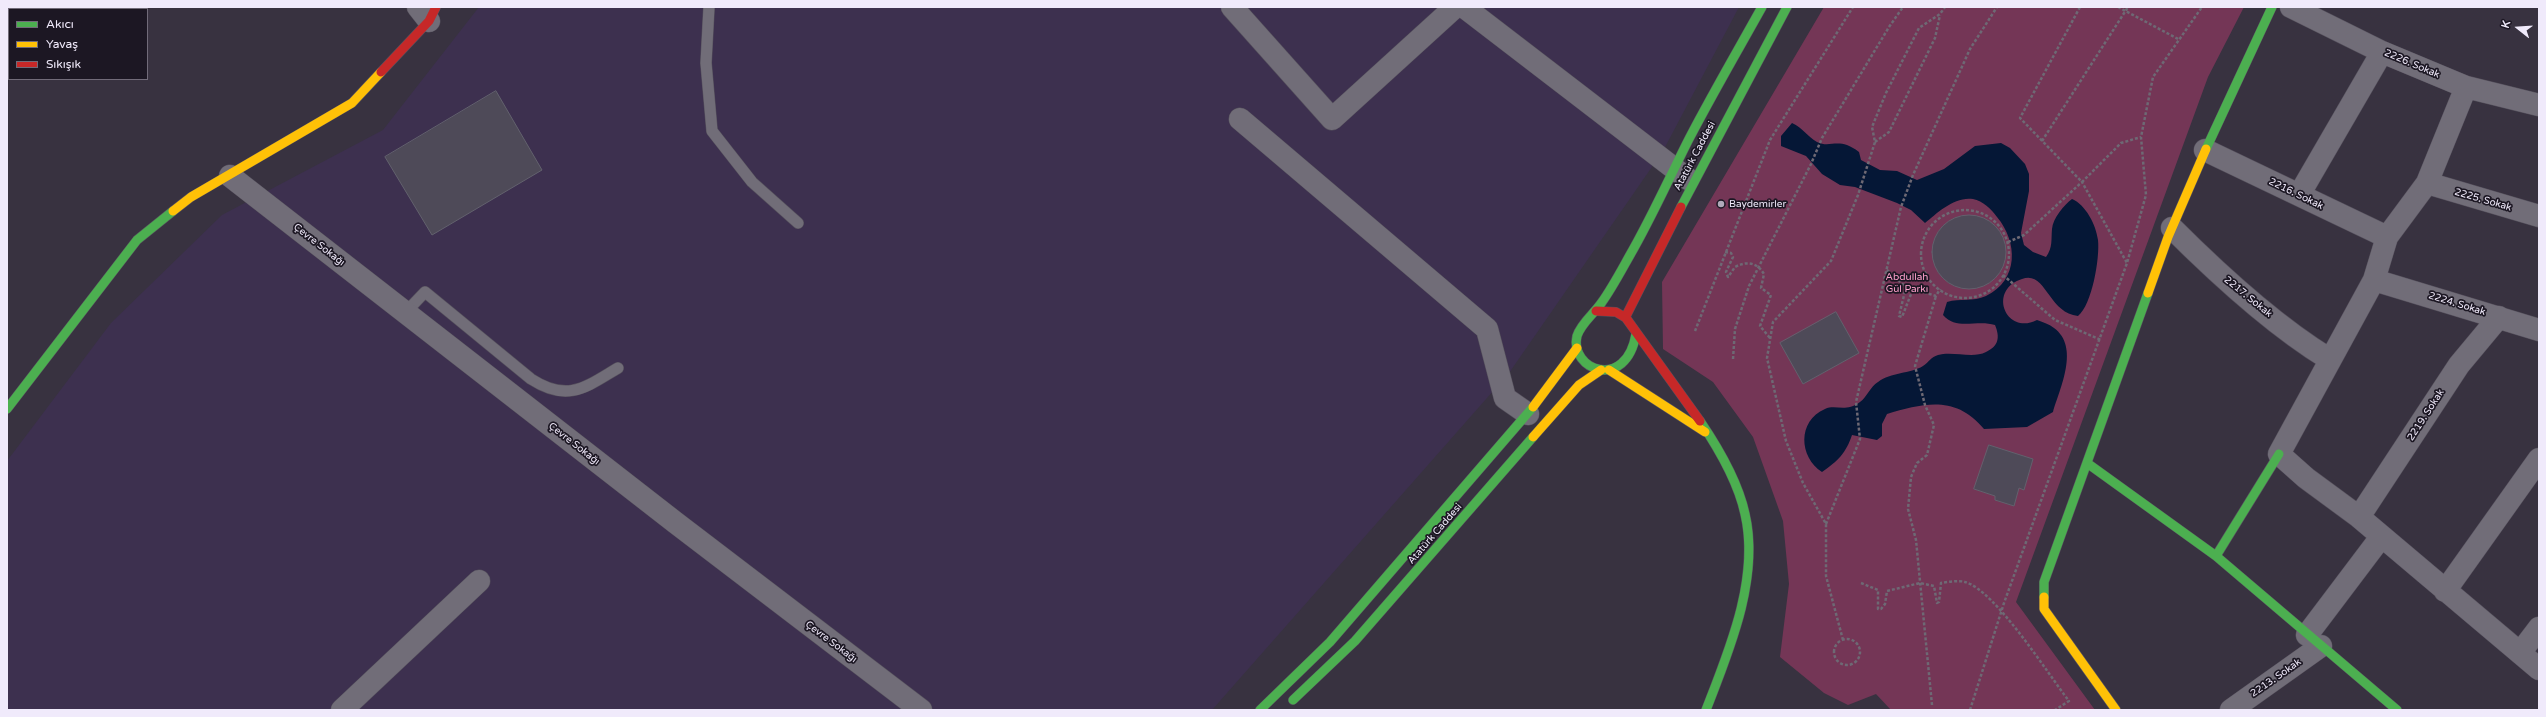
<!DOCTYPE html>
<html>
<head>
<meta charset="utf-8">
<style>
  body { margin:0 }
  #map { position:relative; width:2546px; height:717px; overflow:hidden; background:#383240; font-family:"Varela Round",sans-serif }
  canvas { display:block }
  .frame { position:absolute; inset:0; border:8px solid #f0eafb; pointer-events:none }
  .legend { position:absolute; left:8px; top:8px; width:140px; height:72px; box-sizing:border-box; background:#1c1723; border:1px solid #716b79; margin:0; padding:5px 7px; list-style:none; font-size:12px; color:#f0eafb }
  .legend li { display:flex; align-items:center; gap:8px; height:20px }
  .legend b { width:20px; border:1px solid #716b79 }
  .north { position:absolute; left:2498px; top:8px; width:40px; height:40px; -webkit-text-stroke:3px #1c1723; paint-order:stroke; rotate:287deg; font-size:11px; font-weight:700; line-height:16px; text-align:center; color:#f0eafb }
  .north::after { content:''; display:block; margin:auto; width:14px; height:18px; background:#f0eafb; clip-path:polygon(50% 0,100% 100%,50% 72%,0 100%) }
</style>
</head>
<body>
<div id="map">
<canvas width="2546" height="717"></canvas>
<div class="frame"></div>
<ul class="legend">
<li><b style="height:5px;background:#4caf50"></b>Akıcı</li>
<li><b style="height:5px;background:#ffc107"></b>Yavaş</li>
<li><b style="height:5px;background:#c62828"></b>Sıkışık</li>
</ul>
<div class="north">K</div>
</div>
<script>
const context = document.querySelector('canvas').getContext('2d');
context.lineJoin = 'round';
function fill(path, color) {
  context.fillStyle = color;
  context.fill(path, 'evenodd');
}
function trace(path, color, width, dash) {
  context.strokeStyle = color;
  context.lineWidth = width;
  context.lineCap = dash ? 'butt' : 'round';
  context.setLineDash(dash || []);
  context.stroke(path);
}
function drawText(font, color, halo, rows, align = 'center') {
  context.font = font + ' "Varela Round",sans-serif';
  context.lineWidth = 3.5;
  context.setLineDash([]);
  context.textBaseline = 'middle';
  context.strokeStyle = halo;
  context.fillStyle = color;
  for (const [text, x, y, turn = 0] of rows) {
    context.save();
    context.translate(x, y);
    context.rotate((+turn || 0) * Math.PI / 180);
    context.textAlign = isNaN(turn) ? turn : align;
    if (halo) context.strokeText(text, 0, 0);
    context.fillText(text, 0, 0);
    context.restore();
  }
}
fill(new Path2D(`
  M 479,7 L 1739,7 L 1663,151 L 1509,373 L 1212,710 L 7,710 L 7,461 L 111,323 L 222,215 L 383,130 Z`), '#3d304f');
fill(new Path2D(`
  M 1824,7 L 2244,7 L 2208,77 L 2016,602 L 2095,710 L 1891,710 L 1876,694 L 1848,705 L 1824,693 L 1780,657 L 1789,584 L 1783,521 L 1753,437 L 1713,382 L 1663,349 L 1662,282 Z`), '#743656');
fill(new Path2D(`
  M 1792,123 C 1803,128 1807,136 1817,142 C 1831,149 1838,136 1859,152 L 1861,160 L 1880,170 L 1897,171 L 1917,180 L 1944,169 L 1975,146 L 2001,143 L 2010,148 L 2025,164 L 2029,174 L 2029,191 L 2021,233 L 2024,245 L 2033,252 L 2046,257 C 2053,247 2051,240 2052,229 C 2053,218 2064,205 2072,199 C 2086,205 2096,225 2098,240 C 2100,258 2092,305 2078,316 C 2048,313 2046,270 2022,279 C 1987,290 2006,336 2037,320 C 2042,322 2049,324 2054,328 C 2080,347 2060,388 2053,412 L 2027,427 L 1984,429 C 1956,395 1924,403 1887,414 L 1882,424 L 1882,436 L 1877,440 L 1852,435 C 1846,453 1838,461 1822,472 C 1799,457 1797,421 1825,409 C 1836,404 1845,413 1860,402 C 1867,397 1870,387 1878,382 C 1891,372 1910,374 1923,366 C 1929,362 1931,357 1938,355 C 1953,351 1973,359 1986,352 C 1999,346 2000,337 1995,325 C 1977,319 1957,331 1943,315 L 1947,302 C 1960,298 1973,302 1986,296 C 2019,280 2018,242 1997,217 C 1991,209 1983,201 1973,199 C 1955,196 1937,213 1925,223 L 1911,210 L 1897,203 L 1855,187 L 1840,185 L 1822,174 L 1806,156 L 1781,146 L 1781,136 Z`), '#051736');
const building = new Path2D(`
  M 496,91 L 542,170 L 432,235 L 385,157 Z
  M1932 252a37 37 0 1 1 74 0a37 37 0 1 1-74 0Z
  M 1836,312 L 1859,353 L 1803,384 L 1780,343 Z
  M 1989,445 L 2033,459 L 2024,490 L 2019,488 L 2014,506 L 1995,500 L 1995,496 L 1974,489 Z`);
fill(building, '#4e4a58');
trace(building, '#62616d', 1);
const lane = new Path2D(`
  M 709,7 L 706,63 L 712,131 L 752,182 L 798,223
  M 405,313 L 425,292 L 531,379 C 568,403 586,387 618,368`);
const street = new Path2D(`
  M 418,7 L 429,21
  M 1232,7 L 1332,119 L 1455,7
  M 1464,7 L 1688,179
  M 2291,7 L 2382,52 L 2466,87 L 2539,105
  M 2466,87 L 2427,183 L 2387,237 L 2374,280 L 2279,454 L 2306,478 L 2359,517 L 2539,669
  M 1240,119 L 1487,329 L 1505,398 L 1528,414
  M 2205,150 L 2387,237
  M 230,176 L 676,523 L 921,710
  M 2427,183 L 2539,216
  M 2299,195 L 2382,52
  M 2172,228 C 2218,274 2273,325 2329,359
  M 2374,280 L 2539,330
  M 2359,517 L 2459,365 L 2499,317
  M 2445,591 L 2539,459
  M 2307,635 L 2381,537
  M 2520,653 L 2539,628
  M 342,710 L 479,581
  M 2231,710 L 2321,646`);
const fast = new Path2D(`
  M 2206,149 L 2272,7
  M 1681,207 L 1787,7
  M 1636,334 C 1626,392 1569,370 1577,336 C 1581,323 1595,313 1602,302 C 1612,288 1621,271 1630,255 C 1652,217 1670,176 1690,137 C 1713,93 1738,50 1762,7
  M 7,409 L 137,240 L 173,211
  M 1700,421 C 1719,449 1738,481 1745,514 C 1760,578 1729,651 1706,710
  M 2087,463 L 2216,556 L 2397,710
  M 2216,556 L 2279,454
  M 2044,597 L 2044,582 L 2148,293
  M 1293,700 L 1355,641 L 1533,437
  M 1260,710 L 1330,642 L 1533,407`);
const slow = new Path2D(`
  M 173,211 L 191,197 L 352,103 L 381,72
  M 2148,293 L 2168,237 L 2206,149
  M 1609,370 L 1705,432
  M 1533,407 L 1577,348
  M 1533,437 L 1579,385 L 1601,370
  M 2044,597 L 2044,609 L 2116,710`);
const jam = new Path2D(`
  M 381,72 L 429,21 L 436,7
  M 1596,311 L 1616,312 L 1626,318 L 1700,421
  M 1626,316 L 1681,207`);
trace(lane, '#56515d', 12);
trace(street, '#56515d', 23);
trace(fast, '#56515d', 10);
trace(slow, '#56515d', 10);
trace(jam, '#56515d', 10);
trace(new Path2D(`
  M 2080,7 L 2020,118 L 2082,182 L 2121,143 L 2141,137
  M 2118,7 L 2180,40
  M 2042,141 L 2128,7
  M 1875,142 L 1889,132 L 1935,38 L 1940,15
  M1921 254a44 44 0 1 1 88 0a44 44 0 1 1-88 0Z
  M 2008,242 L 2024,235 L 2082,182 L 2127,263
  M 1725,252 L 1731,253 L 1733,257 L 1726,272 L 1728,277 L 1735,267 C 1746,261 1757,262 1764,274 L 1761,288 L 1771,295 L 1760,326 L 1770,338
  M 1887,270 L 1906,287 L 1899,316 L 1902,317 L 1913,289 L 1936,296 L 1940,289
  M 2003,275 L 2055,320 L 2101,340
  M 1695,331 L 1770,140 L 1853,7
  M 1733,359 L 1735,329 L 1749,286 L 1811,164 L 1822,138 L 1889,27 L 1903,7
  M 1826,524 L 1860,439 L 1856,402 L 1901,207 L 1913,175 L 1970,49 L 1997,7
  M 1861,583 L 1878,590 L 1878,609 L 1881,609 L 1885,604 L 1887,591 L 1920,583 L 1934,586 L 1937,603 L 1939,602 L 1941,583 C 1948,582 1959,580 1965,582 C 1995,590 2048,674 2069,701 L 2055,710
  M1834 652a13 13 0 1 1 26 0a13 13 0 1 1-26 0Z
  M 1843,640 L 1826,576 L 1826,524 L 1803,483 L 1786,441 L 1767,358 L 1773,322 L 1831,261 L 1858,195 L 1875,142 L 1872,127 L 1886,93 L 1919,28 L 1940,14 L 1945,7
  M 1932,705 L 1916,540 L 1908,509 L 1911,477 L 1917,463 L 1927,455 L 1934,425 L 1925,405 L 1915,366 L 1936,296
  M 1970,710 L 2004,603 L 2127,263 L 2146,195 L 2141,137 L 2153,77 L 2202,7`), '#6e6974', 2.5, [3, 2]);
trace(lane, '#716d78', 11);
trace(street, '#716d78', 22);
trace(fast, '#4caf50', 9);
trace(slow, '#ffc107', 9);
trace(jam, '#c62828', 9);
for (const [x, y, r, color] of [
  [1721,204,4,"#b0aaba"]
]) {
  const dot = new Path2D();
  dot.arc(x, y, r, 0, 2 * Math.PI);
  context.fillStyle = color;
  context.fill(dot);
  trace(dot, '#1c1723', 1.5);
}
drawText('10px', '#f0eafb', '#1c1723', [
  ["2226. Sokak",2412,64,23],
  ["Atatürk Caddesi",1695,156,-62],
  ["2216. Sokak",2296,194,26],
  ["2225. Sokak",2483,200,16],
  ["Çevre Sokağı",319,245,38],
  ["2217. Sokak",2248,297,39],
  ["2224. Sokak",2457,304,17],
  ["2219. Sokak",2426,415,-57],
  ["Çevre Sokağı",574,444,38],
  ["Atatürk Caddesi",1435,534,-49],
  ["Çevre Sokağı",831,642,37],
  ["2213. Sokak",2276,678,-35]
]);
drawText('10px', '#f0eafb', '#1c1723', [
  ["Baydemirler",1729,204]
], 'left');
drawText('10px', '#fea0cc', '#1c1723', [
  ["Abdullah",1907,277],
  ["Gül Parkı",1907,289]
]);
</script>
</body>
</html>
